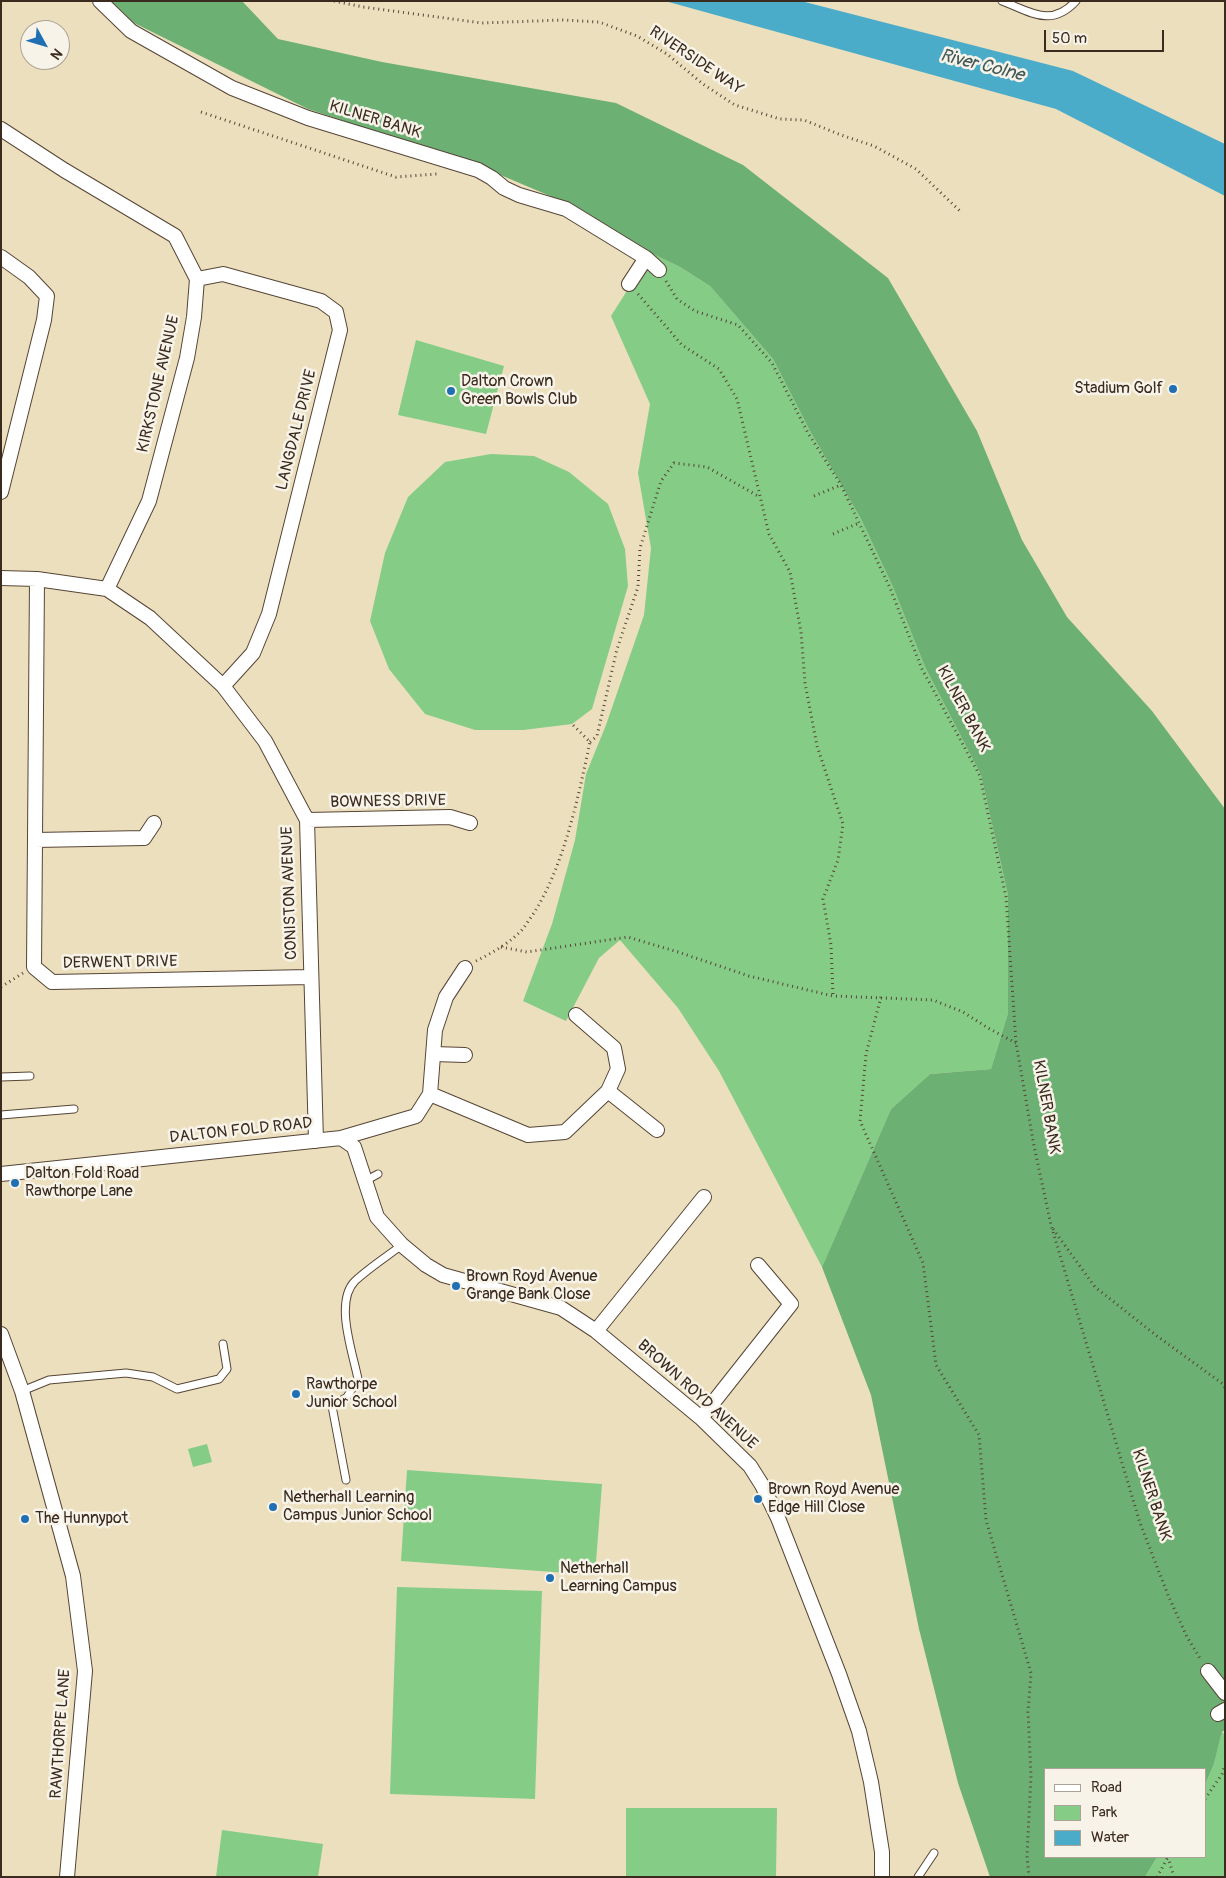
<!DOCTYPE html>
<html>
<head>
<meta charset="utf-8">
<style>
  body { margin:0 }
  #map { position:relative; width:1226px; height:1878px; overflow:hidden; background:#ecdfbd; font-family:Pangolin,sans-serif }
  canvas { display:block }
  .frame { position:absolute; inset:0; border:2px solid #3b2a1e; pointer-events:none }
  .legend { position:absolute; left:1044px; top:1768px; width:162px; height:90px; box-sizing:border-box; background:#f7f3e8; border:1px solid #aca397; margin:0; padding:6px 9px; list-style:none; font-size:15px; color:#3b2a1e }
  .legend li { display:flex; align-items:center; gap:10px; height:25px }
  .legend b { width:25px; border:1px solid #aca397 }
  .north { position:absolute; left:20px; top:20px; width:50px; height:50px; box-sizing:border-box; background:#f7f3e8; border:1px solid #aca397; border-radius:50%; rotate:129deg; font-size:14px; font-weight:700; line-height:20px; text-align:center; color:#3b2a1e }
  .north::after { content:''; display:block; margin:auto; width:18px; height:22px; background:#1f6fb2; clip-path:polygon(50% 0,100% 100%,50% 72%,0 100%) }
  .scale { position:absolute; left:1044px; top:30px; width:120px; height:22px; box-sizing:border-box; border:2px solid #3b2a1e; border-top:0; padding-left:6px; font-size:15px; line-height:18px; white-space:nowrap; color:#3b2a1e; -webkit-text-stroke:4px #f7f3e8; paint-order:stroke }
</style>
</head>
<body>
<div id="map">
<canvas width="1226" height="1878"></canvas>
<div class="frame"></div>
<ul class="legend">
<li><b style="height:6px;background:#fff"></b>Road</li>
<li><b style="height:14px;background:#85cc87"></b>Park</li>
<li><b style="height:14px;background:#4bacca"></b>Water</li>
</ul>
<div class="north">N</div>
<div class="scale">50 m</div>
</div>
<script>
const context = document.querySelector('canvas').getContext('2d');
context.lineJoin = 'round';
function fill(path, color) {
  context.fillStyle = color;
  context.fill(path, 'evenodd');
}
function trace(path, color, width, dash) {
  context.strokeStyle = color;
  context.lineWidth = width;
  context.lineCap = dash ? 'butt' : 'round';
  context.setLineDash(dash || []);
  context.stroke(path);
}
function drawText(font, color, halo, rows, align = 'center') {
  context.font = font + ' Pangolin,sans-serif';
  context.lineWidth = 5;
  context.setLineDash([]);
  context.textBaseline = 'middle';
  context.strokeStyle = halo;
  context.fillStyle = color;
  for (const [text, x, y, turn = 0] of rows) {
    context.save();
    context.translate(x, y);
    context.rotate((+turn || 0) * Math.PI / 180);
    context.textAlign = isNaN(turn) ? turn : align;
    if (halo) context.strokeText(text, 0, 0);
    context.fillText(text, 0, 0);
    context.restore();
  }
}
fill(new Path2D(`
  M 651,253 L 680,267 L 710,286 L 773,359 L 810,431 L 861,519 L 893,587 L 925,667 L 981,775 L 1008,895 L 1008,1013 L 991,1069 L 930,1074 L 891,1109 L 822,1267 L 719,1071 L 678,1008 L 620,940 L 599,958 L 566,1021 L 523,1001 L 552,924 L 575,840 L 586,774 L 606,725 L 644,615 L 651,548 L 638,473 L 650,404 L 611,316 Z
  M 416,340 L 504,366 L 486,434 L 398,415 Z
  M 491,454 L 534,456 L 569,472 L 608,504 L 625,549 L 628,586 L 592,709 L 572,724 L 523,730 L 475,730 L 425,714 L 389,669 L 370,621 L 385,553 L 408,497 L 445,462 Z
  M 207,1444 L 212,1462 L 193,1467 L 188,1449 Z
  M 407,1470 L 602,1484 L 595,1575 L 401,1561 Z
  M 397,1587 L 542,1591 L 535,1799 L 390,1794 Z
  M 1222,1730 L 1225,1737 L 1225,1876 L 1145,1877 L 1157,1857 L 1205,1857 L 1205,1785 L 1214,1764 Z
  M 626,1808 L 777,1808 L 776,1877 L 626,1877 Z
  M 222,1830 L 323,1844 L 318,1877 L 216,1877 Z`), '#85cc87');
fill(new Path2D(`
  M 111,1 L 242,1 L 278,39 L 382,62 L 616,103 L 743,165 L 888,278 L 977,431 L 1022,540 L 1067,617 L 1152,711 L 1225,809 L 1225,1731 L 1222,1731 L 1214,1764 L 1205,1785 L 1205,1769 L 1045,1769 L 1045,1857 L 1157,1857 L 1145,1877 L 990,1877 L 958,1783 L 919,1629 L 871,1395 L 822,1267 L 891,1109 L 930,1074 L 991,1069 L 1008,1013 L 1008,895 L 981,775 L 925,667 L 893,587 L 861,519 L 810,431 L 773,359 L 710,286 L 680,267 L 651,253 L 569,204 L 477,165 L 308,109 L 134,23 Z`), '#6cb074');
fill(new Path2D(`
  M 665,1 L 801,1 L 1073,71 L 1225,144 L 1225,196 L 1056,109 Z`), '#4bacca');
const lane = new Path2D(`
  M 1002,1 C 1031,12 1051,28 1076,1
  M 1,1077 L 30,1076
  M 1,1115 L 74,1109
  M 365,1181 L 378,1174
  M 22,1391 L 49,1380 L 126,1373 L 153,1377 L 177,1389 L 219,1379 L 227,1369 L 223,1344
  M 346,1480 L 332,1406 L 347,1397 L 358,1379 C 353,1353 334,1302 355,1281 C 369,1268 386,1257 402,1245
  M 918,1877 L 934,1853`);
const street = new Path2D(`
  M 100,1 L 131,31 L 232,88 L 308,118 L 478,170 L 492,178 L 504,188 L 519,195 L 566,209 L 646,258 L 659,270
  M 1,129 L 64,170 L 175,236 L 197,279 L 194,317 L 187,358 L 149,501 L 107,589
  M 1,257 L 29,277 L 47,296 L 44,320 L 1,492
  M 197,279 L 223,274 L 321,301 L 336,312 L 340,330 L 269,614 L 253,653 L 223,686
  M 629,284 L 646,258
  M 1,578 L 37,579 L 107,589 L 150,618 L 223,686 L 265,741 L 307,820 L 316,1141
  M 37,579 L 34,967 L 52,982 L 310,977
  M 307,820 L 450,817 L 470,823
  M 35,840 L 144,838 L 154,823
  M 434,1054 L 465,1055
  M 608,1091 L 657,1130
  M 430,1094 L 528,1135 L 565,1132 L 608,1091 L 618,1069 L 614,1048 L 576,1015
  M 341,1138 L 354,1147 L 377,1217 L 402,1245 L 426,1265 L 443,1275 L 561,1308 L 596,1331 L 701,1418 L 750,1466 L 762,1485 L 778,1518 L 839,1674 L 859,1731 L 871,1782 L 882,1852 L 882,1877
  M 1,1174 L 341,1138 L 416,1116 L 430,1094 L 435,1030 L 446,997 L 465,968
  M 596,1331 L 704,1197
  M 1,1334 L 22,1391 L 73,1576 L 85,1671 L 67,1877
  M 701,1418 L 791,1304 L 758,1265
  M 1208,1671 L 1225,1693
  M 1218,1714 L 1225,1710`);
trace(lane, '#564536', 9);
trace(street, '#564536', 16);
trace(new Path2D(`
  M 334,1 L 363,7 L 482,23 L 562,20 L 599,22 L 637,36 L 667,54 L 703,84 L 735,105 L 780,119 L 804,120 L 841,135 L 874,146 L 916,169 L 960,211
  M 201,112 L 396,177 L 437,174
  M 666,281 L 677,299 L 695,311 L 738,325 L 772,363 L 808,433 L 841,485 L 890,588 L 922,669 L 980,776 L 1006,897 L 1016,1043 L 1034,1146 L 1051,1225 L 1140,1523 L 1168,1595 L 1187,1637 L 1201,1660
  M 638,294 L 682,345 L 719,369 L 737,399 L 769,534 L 790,572 L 801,632 L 805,683 L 817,746 L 843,824 L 838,860 L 823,899 L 831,945 L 833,996
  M 814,496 L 841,485
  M 833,534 L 859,523
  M 590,742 L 597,736 L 617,649 L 638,587 L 640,548 L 661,481 L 674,463 L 707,467 L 758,496
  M 501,947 L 527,952 L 628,937 L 678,952 L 749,976 L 833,996 L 933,1000 L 963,1012 L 988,1028 L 1016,1043
  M 476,961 C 492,953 508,944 521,931 C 525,927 528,921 532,916 C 564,867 578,798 590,742 L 572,724
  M 1,987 L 23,973
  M 881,997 L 866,1054 L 860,1121 L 923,1263 L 936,1365 L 979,1435 L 986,1520 L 1031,1673 L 1028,1712 L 1031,1776 L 1027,1856 L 1029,1877
  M 1053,1229 L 1095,1287 L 1157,1336 L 1223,1384 L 1225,1388
  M 1205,1799 L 1222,1774 L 1225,1765
  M 1168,1857 L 1174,1877
  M 1157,1877 L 1168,1857`), '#564536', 3, [1, 4]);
trace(lane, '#fff', 7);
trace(street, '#fff', 14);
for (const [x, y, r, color] of [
  [1173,389,5,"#1f6fb2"],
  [451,391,5,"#1f6fb2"],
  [15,1183,5,"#1f6fb2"],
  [456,1286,5,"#1f6fb2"],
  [296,1394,5,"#1f6fb2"],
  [758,1499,5,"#1f6fb2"],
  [273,1507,5,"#1f6fb2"],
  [25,1519,5,"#1f6fb2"],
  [550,1578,5,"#1f6fb2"]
]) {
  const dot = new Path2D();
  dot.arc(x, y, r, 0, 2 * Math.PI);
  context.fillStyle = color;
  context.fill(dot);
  trace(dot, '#f7f3e8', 2);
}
drawText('16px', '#3b2a1e', '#f7f3e8', [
  ["RIVERSIDE WAY",696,61,34],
  ["KILNER BANK",375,120,17],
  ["KIRKSTONE AVENUE",159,384,-77],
  ["LANGDALE DRIVE",297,430,-76],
  ["KILNER BANK",963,709,62],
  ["BOWNESS DRIVE",388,802,-1],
  ["CONISTON AVENUE",290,893,-92],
  ["DERWENT DRIVE",120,963,-1],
  ["KILNER BANK",1046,1107,80],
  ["DALTON FOLD ROAD",241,1131,-6],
  ["BROWN ROYD AVENUE",697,1395,42],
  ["KILNER BANK",1151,1495,72],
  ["RAWTHORPE LANE",61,1734,-86]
]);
drawText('16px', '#3b2a1e', '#f7f3e8', [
  ["Dalton Crown",461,382],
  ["Green Bowls Club",461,400],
  ["Stadium Golf",1163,389,"right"],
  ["Dalton Fold Road",25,1174],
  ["Rawthorpe Lane",25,1192],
  ["Brown Royd Avenue",466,1277],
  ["Grange Bank Close",466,1295],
  ["Rawthorpe",306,1385],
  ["Junior School",306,1403],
  ["Brown Royd Avenue",768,1490],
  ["Edge Hill Close",768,1508],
  ["Netherhall Learning",283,1498],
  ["Campus Junior School",283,1516],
  ["The Hunnypot",35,1519],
  ["Netherhall",560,1569],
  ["Learning Campus",560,1587]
], 'left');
drawText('italic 18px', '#41585a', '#f7f3e8', [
  ["River Colne",982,66,14]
]);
</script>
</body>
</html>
